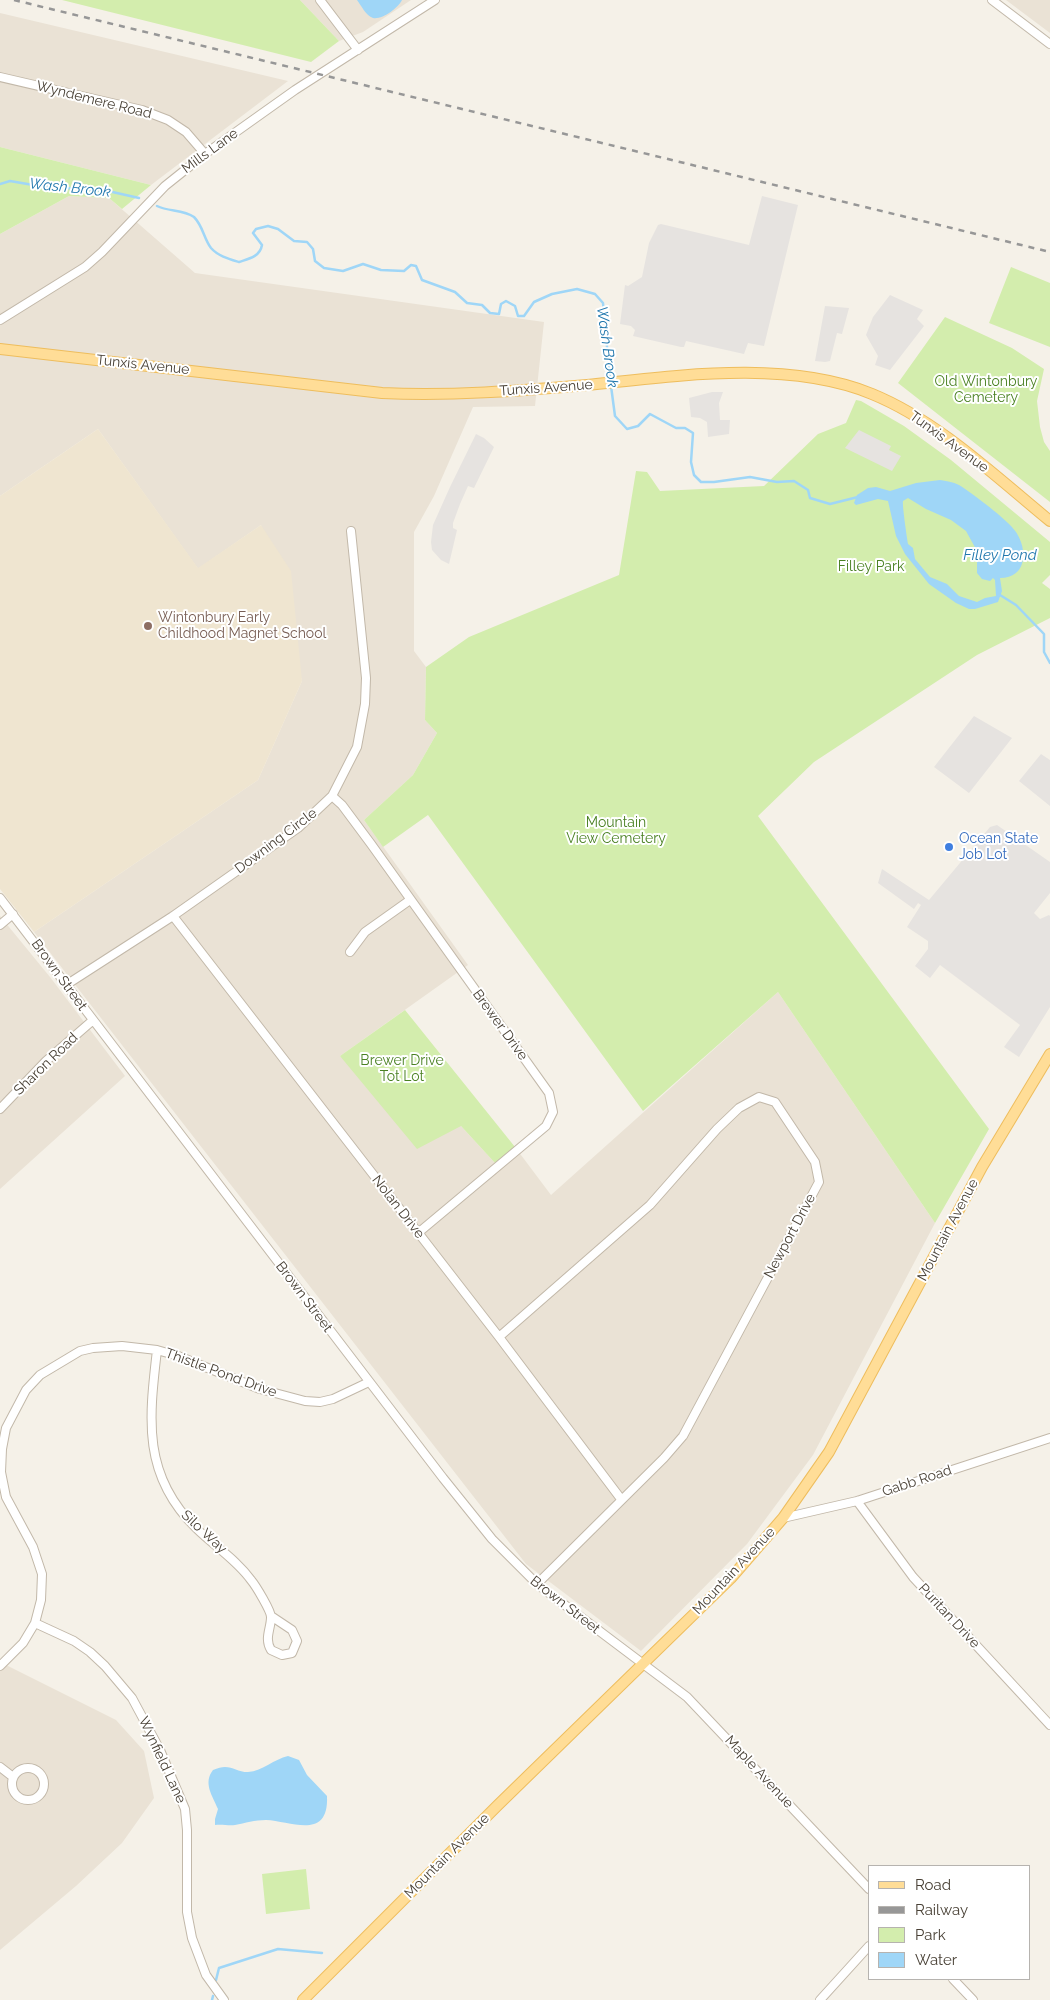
<!DOCTYPE html>
<html>
<head>
<meta charset="utf-8">
<style>
  body { margin:0 }
  #map { position:relative; width:1050px; height:2000px; overflow:hidden; background:#f5f1e8; font-family:Raleway,sans-serif }
  canvas { display:block }
  .legend { position:absolute; left:868px; top:1865px; width:162px; height:115px; box-sizing:border-box; background:#fff; border:1px solid #b6b3af; margin:0; padding:6px 9px; list-style:none; font-size:15px; color:#494136 }
  .legend li { display:flex; align-items:center; gap:10px; height:25px }
  .legend b { width:25px; border:1px solid #b6b3af }
</style>
</head>
<body>
<div id="map">
<canvas width="1050" height="2000"></canvas>
<ul class="legend">
<li><b style="height:6px;background:#ffdd97"></b>Road</li>
<li><b style="height:6px;background:#979797"></b>Railway</li>
<li><b style="height:14px;background:#d3edad"></b>Park</li>
<li><b style="height:14px;background:#9fd6f7"></b>Water</li>
</ul>
</div>
<script>
const context = document.querySelector('canvas').getContext('2d');
context.lineJoin = 'round';
function fill(path, color) {
  context.fillStyle = color;
  context.fill(path, 'evenodd');
}
function trace(path, color, width, dash) {
  context.strokeStyle = color;
  context.lineWidth = width;
  context.lineCap = dash ? 'butt' : 'round';
  context.setLineDash(dash || []);
  context.stroke(path);
}
function drawText(font, color, halo, rows, align = 'center') {
  context.font = font + ' Raleway,sans-serif';
  context.lineWidth = 4;
  context.setLineDash([]);
  context.textBaseline = 'middle';
  context.strokeStyle = halo;
  context.fillStyle = color;
  for (const [text, x, y, turn = 0] of rows) {
    context.save();
    context.translate(x, y);
    context.rotate((+turn || 0) * Math.PI / 180);
    context.textAlign = isNaN(turn) ? turn : align;
    if (halo) context.strokeText(text, 0, 0);
    context.fillText(text, 0, 0);
    context.restore();
  }
}
fill(new Path2D(`
  M 300,0 L 411,0 L 363,32 L 339,41 Z
  M 1006,0 L 1050,0 L 1050,33 Z
  M 0,13 L 288,81 L 151,185 L 0,147 Z
  M 69,196 L 109,198 L 195,273 L 544,322 L 535,406 L 473,407 L 434,496 L 414,532 L 414,651 L 426,667 L 425,720 L 437,733 L 413,775 L 364,820 L 468,965 L 340,1056 L 461,1126 L 495,1163 L 515,1147 L 551,1195 L 778,992 L 935,1223 L 813,1455 L 747,1544 L 641,1651 L 526,1564 L 34,932 L 258,780 L 302,681 L 261,525 L 198,569 L 98,429 L 0,496 L 0,234 Z
  M 0,916 L 50,977 L 125,1076 L 0,1189 Z
  M 0,1662 L 116,1720 L 144,1751 L 154,1798 L 122,1843 L 76,1886 L 0,1950 Z`), '#eae2d5');
fill(new Path2D(`
  M 98,429 L 198,568 L 261,525 L 291,571 L 302,681 L 258,780 L 34,932 L 0,889 L 0,496 Z`), '#efe5d0');
fill(new Path2D(`
  M 62,0 L 300,0 L 339,41 L 311,62 Z
  M 0,147 L 151,185 L 122,209 L 109,198 L 69,196 L 0,234 Z
  M 1011,267 L 1050,283 L 1050,347 L 989,323 Z
  M 945,317 L 1012,348 L 1044,369 L 1037,401 L 1040,427 L 1044,442 L 1050,451 L 1050,502 L 898,383 Z
  M 856,400 L 861,401 L 904,426 L 951,460 L 1050,542 L 1050,575 L 1042,583 L 1050,589 L 1050,618 L 977,655 L 814,762 L 758,816 L 989,1129 L 935,1223 L 778,992 L 643,1111 L 428,815 L 383,847 L 364,820 L 413,775 L 437,733 L 425,720 L 426,667 L 469,637 L 619,575 L 636,471 L 647,472 L 660,491 L 764,486 L 818,434 L 846,423 Z
  M 405,1010 L 515,1147 L 495,1163 L 461,1126 L 417,1149 L 340,1056 Z
  M 306,1869 L 310,1909 L 266,1914 L 262,1874 Z`), '#d3edad');
fill(new Path2D(`
  M 762,196 L 798,205 L 764,346 L 748,343 L 744,354 L 686,341 L 684,347 L 681,347 L 633,336 L 635,330 L 631,326 L 620,324 L 625,285 L 628,286 L 642,277 L 649,243 L 658,225 L 661,224 L 749,245 Z
  M 890,295 L 923,310 L 917,319 L 924,326 L 890,370 L 875,365 L 878,356 L 866,335 L 873,317 Z
  M 825,306 L 849,308 L 842,334 L 837,333 L 830,361 L 825,362 L 815,361 Z
  M 712,392 L 723,392 L 719,403 L 720,420 L 730,420 L 729,434 L 708,437 L 707,422 L 700,418 L 691,417 L 689,398 Z
  M 859,430 L 891,446 L 889,450 L 901,456 L 892,471 L 845,448 Z
  M 476,434 L 484,438 L 494,447 L 474,488 L 468,486 L 460,504 L 453,523 L 453,528 L 457,530 L 449,564 L 441,560 L 432,550 L 431,542 L 433,525 L 450,487 Z
  M 974,716 L 1012,738 L 969,793 L 934,767 Z
  M 1041,754 L 1050,760 L 1050,806 L 1019,781 Z
  M 997,825 L 1050,862 L 1050,893 L 1034,913 L 1040,919 L 1049,915 L 1050,916 L 1050,1007 L 1019,1057 L 1004,1047 L 1020,1025 L 940,965 L 930,978 L 915,966 L 928,949 L 928,941 L 907,927 L 921,905 L 918,903 L 914,909 L 878,883 L 882,869 L 929,900 L 990,827 Z`), '#e6e3e0');
fill(new Path2D(`
  M 357,0 L 402,0 C 398,8 382,20 373,18 C 366,16 361,5 357,0 Z
  M 940,480 C 946,481 953,482 959,485 C 973,494 1007,519 1016,532 C 1028,550 1027,578 1000,578 L 1002,591 L 998,602 L 975,609 L 969,609 L 956,603 L 929,584 L 905,554 L 896,536 L 888,501 L 878,499 L 856,505 L 854,503 L 857,495 L 868,488 L 876,487 L 890,491 L 916,483 ZM 908,498 L 926,509 L 951,520 L 966,531 L 977,551 L 977,573 L 982,579 L 990,581 L 993,578 L 995,580 L 996,596 L 985,598 L 977,602 L 959,596 L 947,584 L 930,577 L 915,559 L 913,548 L 908,544 C 907,538 902,504 903,501 Z
  M 288,1756 L 299,1760 L 307,1775 L 327,1796 C 329,1841 291,1821 266,1820 C 255,1820 245,1823 235,1825 C 229,1826 222,1824 215,1825 L 215,1819 L 218,1809 C 212,1795 203,1783 213,1770 C 230,1762 234,1772 248,1772 C 263,1771 274,1759 288,1756 Z`), '#9fd6f7');
trace(new Path2D(`
  M 0,184 L 10,181 L 39,186 L 108,191 L 139,198
  M 157,206 C 169,212 183,209 194,217 C 203,226 204,239 211,248 C 218,256 229,259 239,262 C 248,259 260,257 262,245 L 253,233 L 256,229 L 268,226 L 278,229 L 294,241 L 307,242 L 313,249 L 315,261 L 324,268 L 343,271 L 363,264 L 381,270 L 404,271 L 411,265 L 416,266 L 422,280 L 455,292 L 467,303 L 482,305 L 490,313 L 499,314 L 501,304 L 506,301 L 515,306 L 518,316 L 524,316 L 534,302 L 552,294 L 577,289 L 595,294 L 603,303 L 610,380
  M 611,386 L 615,416 L 627,429 L 638,426 L 650,414 L 676,428 L 685,428 L 693,433 L 691,462 L 694,475 L 701,482 L 714,482 L 750,477 L 777,482 L 794,481 L 808,490 L 810,498 L 830,504 L 858,497
  M 1000,595 L 1016,605 L 1044,634 L 1044,652 L 1050,663
  M 216,1980 L 219,1968 L 278,1949 L 322,1953
  M 212,2000 L 213,1996`), '#9fd6f7', 2.5);
const minor = new Path2D(`
  M 320,0 L 358,50
  M 992,0 L 1050,44
  M 0,77 L 142,110 L 168,120 L 186,132 L 205,154
  M 0,320 L 85,267 L 102,252 L 165,186 L 205,154 L 295,90 L 435,0
  M 332,796 L 342,805 L 371,844 L 549,1093 L 553,1112 L 546,1126 L 418,1233
  M 0,898 L 443,1478 L 492,1539 L 537,1584 L 687,1697 L 869,1889
  M 173,916 L 499,1337 L 621,1499
  M 0,925 L 13,914
  M 350,952 L 365,932 L 410,900
  M 66,985 L 173,916 L 298,828 L 332,796 L 357,747 L 365,704 L 366,678 L 351,531
  M 0,1109 L 46,1061 L 92,1021
  M 499,1337 L 650,1205 L 717,1129 L 739,1108 L 759,1097 L 775,1102 L 815,1162 L 819,1182 L 683,1436 L 664,1458 L 537,1584
  M 157,1350 C 149,1419 142,1475 196,1528 C 214,1546 236,1559 251,1580 C 256,1586 271,1611 271,1617 C 271,1629 264,1638 271,1650 L 282,1655 L 292,1653 L 297,1641 L 292,1630 L 271,1616
  M 857,1501 L 913,1577 L 1050,1725
  M 783,1518 L 857,1501 L 1050,1438
  M 35,1623 L 74,1641 L 90,1652 L 105,1666 L 132,1698 L 160,1750 L 185,1809 L 187,1830 L 187,1912 L 192,1938 L 206,1975 L 224,2000
  M 0,1666 L 23,1643 L 35,1623 L 41,1600 L 42,1574 L 33,1547 L 6,1497 L 1,1472 L 2,1449 L 6,1428 L 26,1390 L 40,1375 L 80,1351 L 93,1348 L 122,1346 L 157,1350 L 178,1356 L 260,1389 L 305,1401 L 320,1402 L 333,1399 L 369,1382
  M 0,1767 L 13,1777
  M12 1784a16 16 0 1 1 32 0a16 16 0 1 1-32 0Z
  M 953,1979 L 973,2000
  M 820,2000 L 869,1946`);
const major = new Path2D(`
  M 0,349 L 382,393 C 451,396 519,391 587,385 C 676,376 786,359 872,394 C 938,421 995,476 1050,521
  M 303,2000 L 498,1805 L 731,1578 L 783,1518 L 829,1452 L 982,1167 L 1050,1054`);
trace(minor, '#c2b8a9', 10);
trace(major, '#eebd5d', 12);
trace(minor, '#fff', 8);
trace(major, '#ffdd97', 10);
trace(new Path2D(`
  M 14,0 L 1050,252`), '#979797', 2.5, [6, 6]);
for (const [x, y, r, color] of [
  [148,626,5,"#8d6e63"],
  [949,847,5,"#3f7fe0"]
]) {
  const dot = new Path2D();
  dot.arc(x, y, r, 0, 2 * Math.PI);
  context.fillStyle = color;
  context.fill(dot);
  trace(dot, '#fff', 2);
}
drawText('14px', '#494136', '#fff', [
  ["Wyndemere Road",94,100,14],
  ["Mills Lane",210,151,-36],
  ["Tunxis Avenue",143,365,6],
  ["Tunxis Avenue",546,388,-4],
  ["Tunxis Avenue",949,442,36],
  ["Downing Circle",276,841,-37],
  ["Brown Street",59,975,54],
  ["Brewer Drive",500,1025,54],
  ["Sharon Road",46,1064,-44],
  ["Nolan Drive",398,1207,52],
  ["Mountain Avenue",948,1230,-62],
  ["Newport Drive",790,1236,-62],
  ["Brown Street",304,1297,53],
  ["Thistle Pond Drive",221,1373,20],
  ["Gabb Road",917,1481,-18],
  ["Silo Way",204,1532,43],
  ["Mountain Avenue",734,1571,-47],
  ["Brown Street",565,1605,38],
  ["Puritan Drive",949,1616,47],
  ["Wynfield Lane",162,1760,65],
  ["Maple Avenue",759,1772,47],
  ["Mountain Avenue",447,1856,-45]
]);
drawText('14px', '#4a8123', '#fff', [
  ["Old Wintonbury",986,382],
  ["Cemetery",986,398],
  ["Filley Park",871,567],
  ["Mountain",616,823],
  ["View Cemetery",616,839],
  ["Brewer Drive",402,1061],
  ["Tot Lot",402,1077]
]);
drawText('14px', '#785e54', '#fff', [
  ["Wintonbury Early",158,618],
  ["Childhood Magnet School",158,634]
], 'left');
drawText('14px', '#366cbe', '#fff', [
  ["Ocean State",959,839],
  ["Job Lot",959,855]
], 'left');
drawText('italic 15px', '#2278ae', '#fff', [
  ["Wash Brook",70,188,6],
  ["Wash Brook",607,347,82],
  ["Filley Pond",1000,555]
]);
</script>
</body>
</html>
